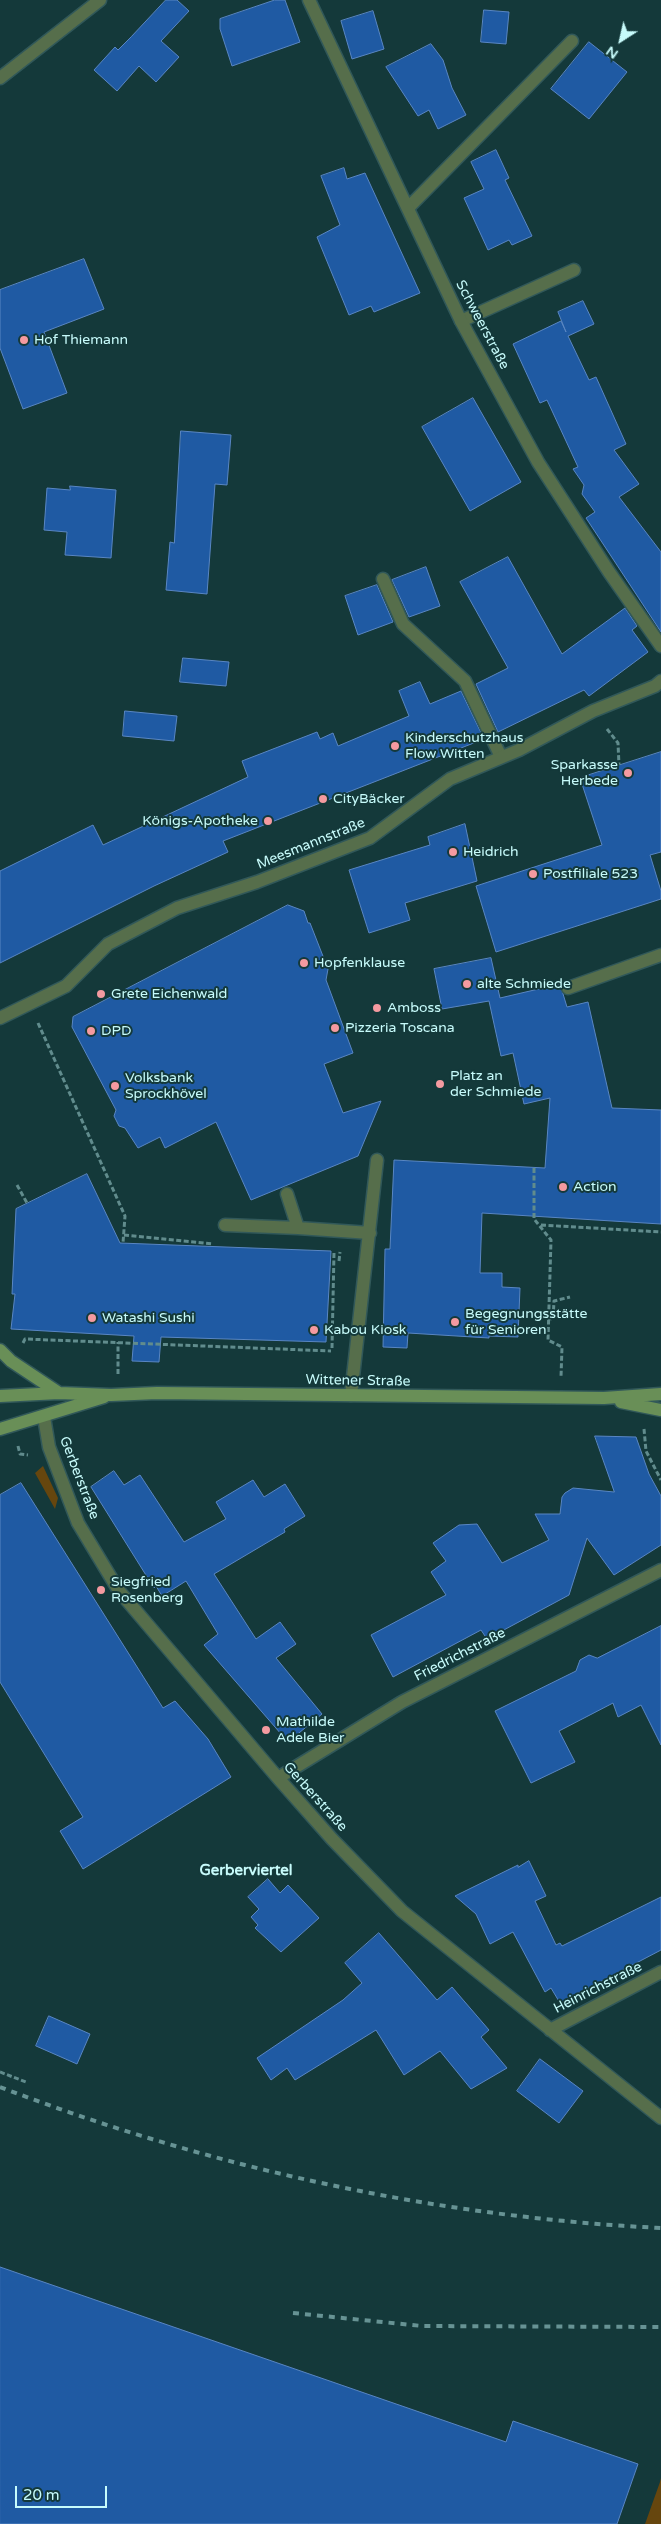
<!DOCTYPE html>
<html>
<head>
<meta charset="utf-8">
<style>
  body { margin:0 }
  #map { position:relative; width:661px; height:2524px; overflow:hidden; background:#14393a; font-family:"Varela Round",sans-serif }
  canvas { display:block }
  .north { position:absolute; left:596px; top:15px; width:50px; height:50px; -webkit-text-stroke:4px #14393a; paint-order:stroke; rotate:215deg; font-size:14px; font-weight:700; line-height:20px; text-align:center; color:#c7fbfb }
  .north::after { content:''; display:block; margin:auto; width:18px; height:22px; background:#c7fbfb; clip-path:polygon(50% 0,100% 100%,50% 72%,0 100%) }
  .scale { position:absolute; left:15px; top:2486px; width:92px; height:22px; box-sizing:border-box; border:2px solid #c7fbfb; border-top:0; padding-left:6px; font-size:15px; line-height:18px; white-space:nowrap; color:#c7fbfb; -webkit-text-stroke:4px #14393a; paint-order:stroke }
</style>
</head>
<body>
<div id="map">
<canvas width="661" height="2524"></canvas>
<div class="north">N</div>
<div class="scale">20 m</div>
</div>
<script>
const context = document.querySelector('canvas').getContext('2d');
context.lineJoin = 'round';
function fill(path, color) {
  context.fillStyle = color;
  context.fill(path, 'evenodd');
}
function trace(path, color, width, dash) {
  context.strokeStyle = color;
  context.lineWidth = width;
  context.lineCap = dash ? 'butt' : 'round';
  context.setLineDash(dash || []);
  context.stroke(path);
}
function drawText(font, color, halo, rows, align = 'center') {
  context.font = font + ' "Varela Round",sans-serif';
  context.lineWidth = 4;
  context.setLineDash([]);
  context.textBaseline = 'middle';
  context.strokeStyle = halo;
  context.fillStyle = color;
  for (const [text, x, y, turn = 0] of rows) {
    context.save();
    context.translate(x, y);
    context.rotate((+turn || 0) * Math.PI / 180);
    context.textAlign = isNaN(turn) ? turn : align;
    if (halo) context.strokeText(text, 0, 0);
    context.fillText(text, 0, 0);
    context.restore();
  }
}
fill(new Path2D(`
  M 43,1466 L 58,1498 L 55,1509 L 35,1473 Z
  M 661,2478 L 661,2524 L 645,2524 L 660,2482 Z`), '#66460e');
const building = new Path2D(`
  M 166,0 L 177,0 L 189,11 L 161,41 L 179,57 L 156,82 L 139,66 L 117,91 L 94,70 L 115,47 L 118,50 L 131,37 Z
  M 275,0 L 285,0 L 300,42 L 232,66 L 220,29 L 220,19 Z
  M 484,10 L 509,12 L 506,44 L 481,42 Z
  M 373,11 L 384,49 L 352,59 L 341,21 Z
  M 589,42 L 627,72 L 589,119 L 551,89 Z
  M 431,44 L 443,60 L 452,88 L 466,115 L 438,129 L 429,110 L 418,116 L 386,67 Z
  M 496,150 L 509,178 L 505,180 L 532,236 L 512,245 L 509,240 L 488,250 L 464,198 L 484,189 L 471,162 Z
  M 344,168 L 347,179 L 365,173 L 420,293 L 374,312 L 371,306 L 349,315 L 317,237 L 340,225 L 321,176 Z
  M 84,259 L 104,309 L 44,332 L 67,393 L 23,409 L 0,348 L 0,290 Z
  M 583,301 L 594,324 L 568,336 L 589,380 L 596,377 L 626,444 L 614,450 L 639,484 L 619,497 L 661,552 L 661,632 L 586,518 L 595,512 L 582,494 L 584,485 L 573,469 L 578,467 L 547,400 L 540,403 L 513,344 L 561,321 L 566,332 L 558,312 Z
  M 473,398 L 521,482 L 470,511 L 422,427 Z
  M 181,431 L 231,435 L 227,485 L 215,484 L 207,594 L 166,590 L 170,542 L 174,543 Z
  M 70,486 L 116,490 L 111,558 L 65,555 L 67,532 L 44,530 L 47,488 L 70,490 Z
  M 508,557 L 562,654 L 625,608 L 637,626 L 632,630 L 648,652 L 589,696 L 584,690 L 498,732 L 476,684 L 508,668 L 460,582 Z
  M 426,567 L 440,606 L 409,617 L 392,580 Z
  M 377,585 L 393,622 L 358,635 L 345,596 Z
  M 183,658 L 229,662 L 226,686 L 180,682 Z
  M 420,682 L 430,704 L 461,691 L 484,739 L 223,841 L 228,852 L 154,886 L 0,963 L 0,871 L 93,825 L 103,845 L 248,777 L 242,761 L 317,732 L 320,739 L 333,733 L 338,746 L 409,716 L 399,691 Z
  M 125,711 L 177,716 L 174,741 L 123,736 Z
  M 661,752 L 661,852 L 650,855 L 661,891 L 661,899 L 496,952 L 476,886 L 602,845 L 580,778 Z
  M 465,824 L 477,881 L 405,903 L 410,920 L 369,933 L 349,870 L 430,845 L 428,837 Z
  M 288,905 L 304,911 L 308,923 L 310,923 L 328,969 L 326,980 L 353,1053 L 324,1064 L 343,1113 L 381,1101 L 358,1156 L 251,1200 L 216,1122 L 165,1148 L 160,1137 L 138,1148 L 125,1128 L 119,1126 L 114,1116 L 116,1110 L 72,1027 L 73,1017 Z
  M 491,958 L 500,998 L 560,984 L 567,1007 L 588,1002 L 612,1108 L 661,1110 L 661,1224 L 482,1213 L 480,1273 L 502,1273 L 502,1287 L 520,1288 L 518,1337 L 489,1336 L 489,1338 L 408,1333 L 407,1348 L 383,1347 L 385,1249 L 390,1249 L 394,1160 L 545,1168 L 550,1098 L 524,1104 L 513,1053 L 501,1056 L 489,1001 L 442,1009 L 434,969 Z
  M 87,1174 L 120,1243 L 331,1251 L 326,1342 L 161,1337 L 159,1362 L 132,1361 L 134,1336 L 11,1329 L 15,1294 L 12,1294 L 16,1209 Z
  M 595,1436 L 636,1437 L 649,1474 L 661,1496 L 661,1545 L 614,1575 L 587,1538 L 569,1595 L 487,1639 L 481,1630 L 393,1677 L 371,1635 L 446,1595 L 431,1572 L 446,1561 L 433,1543 L 459,1525 L 477,1524 L 502,1563 L 549,1540 L 535,1514 L 560,1514 L 562,1497 L 565,1493 L 573,1488 L 614,1492 Z
  M 114,1471 L 124,1485 L 140,1475 L 184,1542 L 226,1519 L 216,1502 L 253,1480 L 264,1497 L 285,1484 L 305,1516 L 284,1529 L 285,1532 L 214,1574 L 256,1639 L 280,1622 L 296,1644 L 276,1658 L 322,1714 L 288,1742 L 204,1645 L 218,1634 L 186,1581 L 162,1596 L 156,1586 L 154,1588 L 91,1487 Z
  M 21,1483 L 163,1708 L 175,1701 L 208,1739 L 231,1777 L 83,1869 L 60,1831 L 83,1817 L 0,1682 L 0,1495 Z
  M 661,1626 L 661,1745 L 641,1705 L 618,1717 L 613,1703 L 559,1731 L 575,1762 L 531,1783 L 495,1711 L 576,1671 L 580,1660 L 589,1655 L 597,1658 Z
  M 529,1861 L 546,1896 L 535,1901 L 556,1945 L 560,1943 L 562,1946 L 661,1897 L 661,1950 L 560,2003 L 551,1988 L 545,1992 L 513,1932 L 490,1944 L 476,1914 L 455,1896 L 518,1865 L 518,1867 Z
  M 268,1879 L 280,1893 L 288,1885 L 319,1918 L 281,1952 L 255,1928 L 258,1925 L 251,1917 L 259,1909 L 248,1897 Z
  M 379,1933 L 437,2000 L 452,1987 L 489,2030 L 481,2037 L 507,2068 L 471,2089 L 440,2051 L 404,2075 L 376,2030 L 295,2080 L 287,2068 L 271,2080 L 257,2058 L 343,2000 L 362,1983 L 345,1963 Z
  M 49,2016 L 90,2034 L 77,2064 L 36,2046 Z
  M 540,2059 L 583,2091 L 559,2123 L 517,2091 Z
  M 0,2267 L 506,2442 L 513,2421 L 638,2464 L 617,2524 L 0,2524 Z`);
fill(building, '#1f5aa3');
trace(building, '#5986c3', 1);
const lane = new Path2D(`
  M 408,208 L 572,41
  M 461,321 L 574,270
  M 383,579 L 403,624 L 465,681 L 501,757
  M 568,988 L 661,955
  M 287,1194 L 298,1228 L 370,1233
  M 225,1225 L 298,1228
  M 351,1395 L 377,1160`);
const street = new Path2D(`
  M 309,0 L 461,321 L 538,462 L 609,572 L 661,646
  M 0,78 L 100,0
  M 0,1018 L 66,986 L 108,944 L 177,908 L 257,882 L 370,838 L 450,779 L 519,750 L 593,711 L 655,686 L 661,681
  M 44,1417 L 49,1447 L 78,1523 L 119,1591 L 278,1778 L 332,1839 L 402,1911 L 661,2118
  M 278,1778 L 402,1702 L 661,1570
  M 550,2030 L 661,1972`);
const secondary = new Path2D(`
  M 0,1350 L 11,1361 L 59,1393
  M 0,1396 L 59,1393 L 111,1395 L 157,1393 L 604,1398 L 661,1394
  M 621,1402 L 661,1410
  M 0,1429 L 104,1397`);
trace(lane, '#315859', 15);
trace(street, '#315859', 15);
trace(secondary, '#315859', 15);
trace(new Path2D(`
  M 607,729 L 618,743 L 619,765
  M 38,1023 L 125,1216 L 123,1243
  M 534,1168 L 534,1219 L 551,1240 L 548,1340 L 562,1347 L 561,1377
  M 17,1185 L 27,1203
  M 541,1225 L 661,1232
  M 124,1235 L 213,1244
  M 339,1261 L 340,1252
  M 547,1318 L 553,1319 L 554,1301 L 570,1297
  M 23,1343 L 25,1339 L 331,1351
  M 332,1348 L 334,1252
  M 118,1374 L 118,1342
  M 644,1429 L 646,1451 L 661,1480
  M 18,1446 L 20,1454 L 28,1455
  M 0,2072 L 26,2082`), '#618c8d', 3, [5, 2.5]);
trace(lane, '#566e4b', 12);
trace(street, '#566e4b', 12);
trace(secondary, '#698f57', 12);
trace(new Path2D(`
  M 0,2087 C 211,2168 435,2217 661,2228
  M 293,2313 L 422,2326 L 661,2327`), '#679394', 4, [6, 6]);
for (const [x, y, r, color] of [
  [24,340,5,"#f49aa0"],
  [395,746,5,"#f49aa0"],
  [628,773,5,"#f49aa0"],
  [323,799,5,"#f49aa0"],
  [268,821,5,"#f49aa0"],
  [453,852,5,"#f49aa0"],
  [533,874,5,"#f49aa0"],
  [304,963,5,"#f49aa0"],
  [467,984,5,"#f49aa0"],
  [101,994,5,"#f49aa0"],
  [377,1008,5,"#f49aa0"],
  [335,1028,5,"#f49aa0"],
  [91,1031,5,"#f49aa0"],
  [440,1084,5,"#f49aa0"],
  [115,1086,5,"#f49aa0"],
  [563,1187,5,"#f49aa0"],
  [92,1318,5,"#f49aa0"],
  [455,1322,5,"#f49aa0"],
  [314,1330,5,"#f49aa0"],
  [101,1590,5,"#f49aa0"],
  [266,1730,5,"#f49aa0"]
]) {
  const dot = new Path2D();
  dot.arc(x, y, r, 0, 2 * Math.PI);
  context.fillStyle = color;
  context.fill(dot);
  trace(dot, '#14393a', 2);
}
drawText('14px', '#c7fbfb', '#14393a', [
  ["Schweerstraße",482,325,62],
  ["Meesmannstraße",311,844,-22],
  ["Wittener Straße",358,1381,1],
  ["Gerberstraße",79,1478,69],
  ["Friedrichstraße",460,1655,-27],
  ["Gerberstraße",315,1797,48],
  ["Heinrichstraße",598,1988,-27]
]);
drawText('14px', '#c7fbfb', '#14393a', [
  ["Hof Thiemann",34,340],
  ["Kinderschutzhaus",405,738],
  ["Flow Witten",405,754],
  ["Sparkasse",618,765,"right"],
  ["Herbede",618,781,"right"],
  ["CityBäcker",333,799],
  ["Königs-Apotheke",258,821,"right"],
  ["Heidrich",463,852],
  ["Postfiliale 523",543,874],
  ["Hopfenklause",314,963],
  ["alte Schmiede",477,984],
  ["Grete Eichenwald",111,994],
  ["Amboss",387,1008],
  ["Pizzeria Toscana",345,1028],
  ["DPD",101,1031],
  ["Platz an",450,1076],
  ["der Schmiede",450,1092],
  ["Volksbank",125,1078],
  ["Sprockhövel",125,1094],
  ["Action",573,1187],
  ["Begegnungsstätte",465,1314],
  ["für Senioren",465,1330],
  ["Watashi Sushi",102,1318],
  ["Kabou Kiosk",324,1330],
  ["Siegfried",111,1582],
  ["Rosenberg",111,1598],
  ["Mathilde",276,1722],
  ["Adele Bier",276,1738]
], 'left');
drawText('bold 15px', '#c7fbfb', '#14393a', [
  ["Gerberviertel",246,1871]
]);
</script>
</body>
</html>
